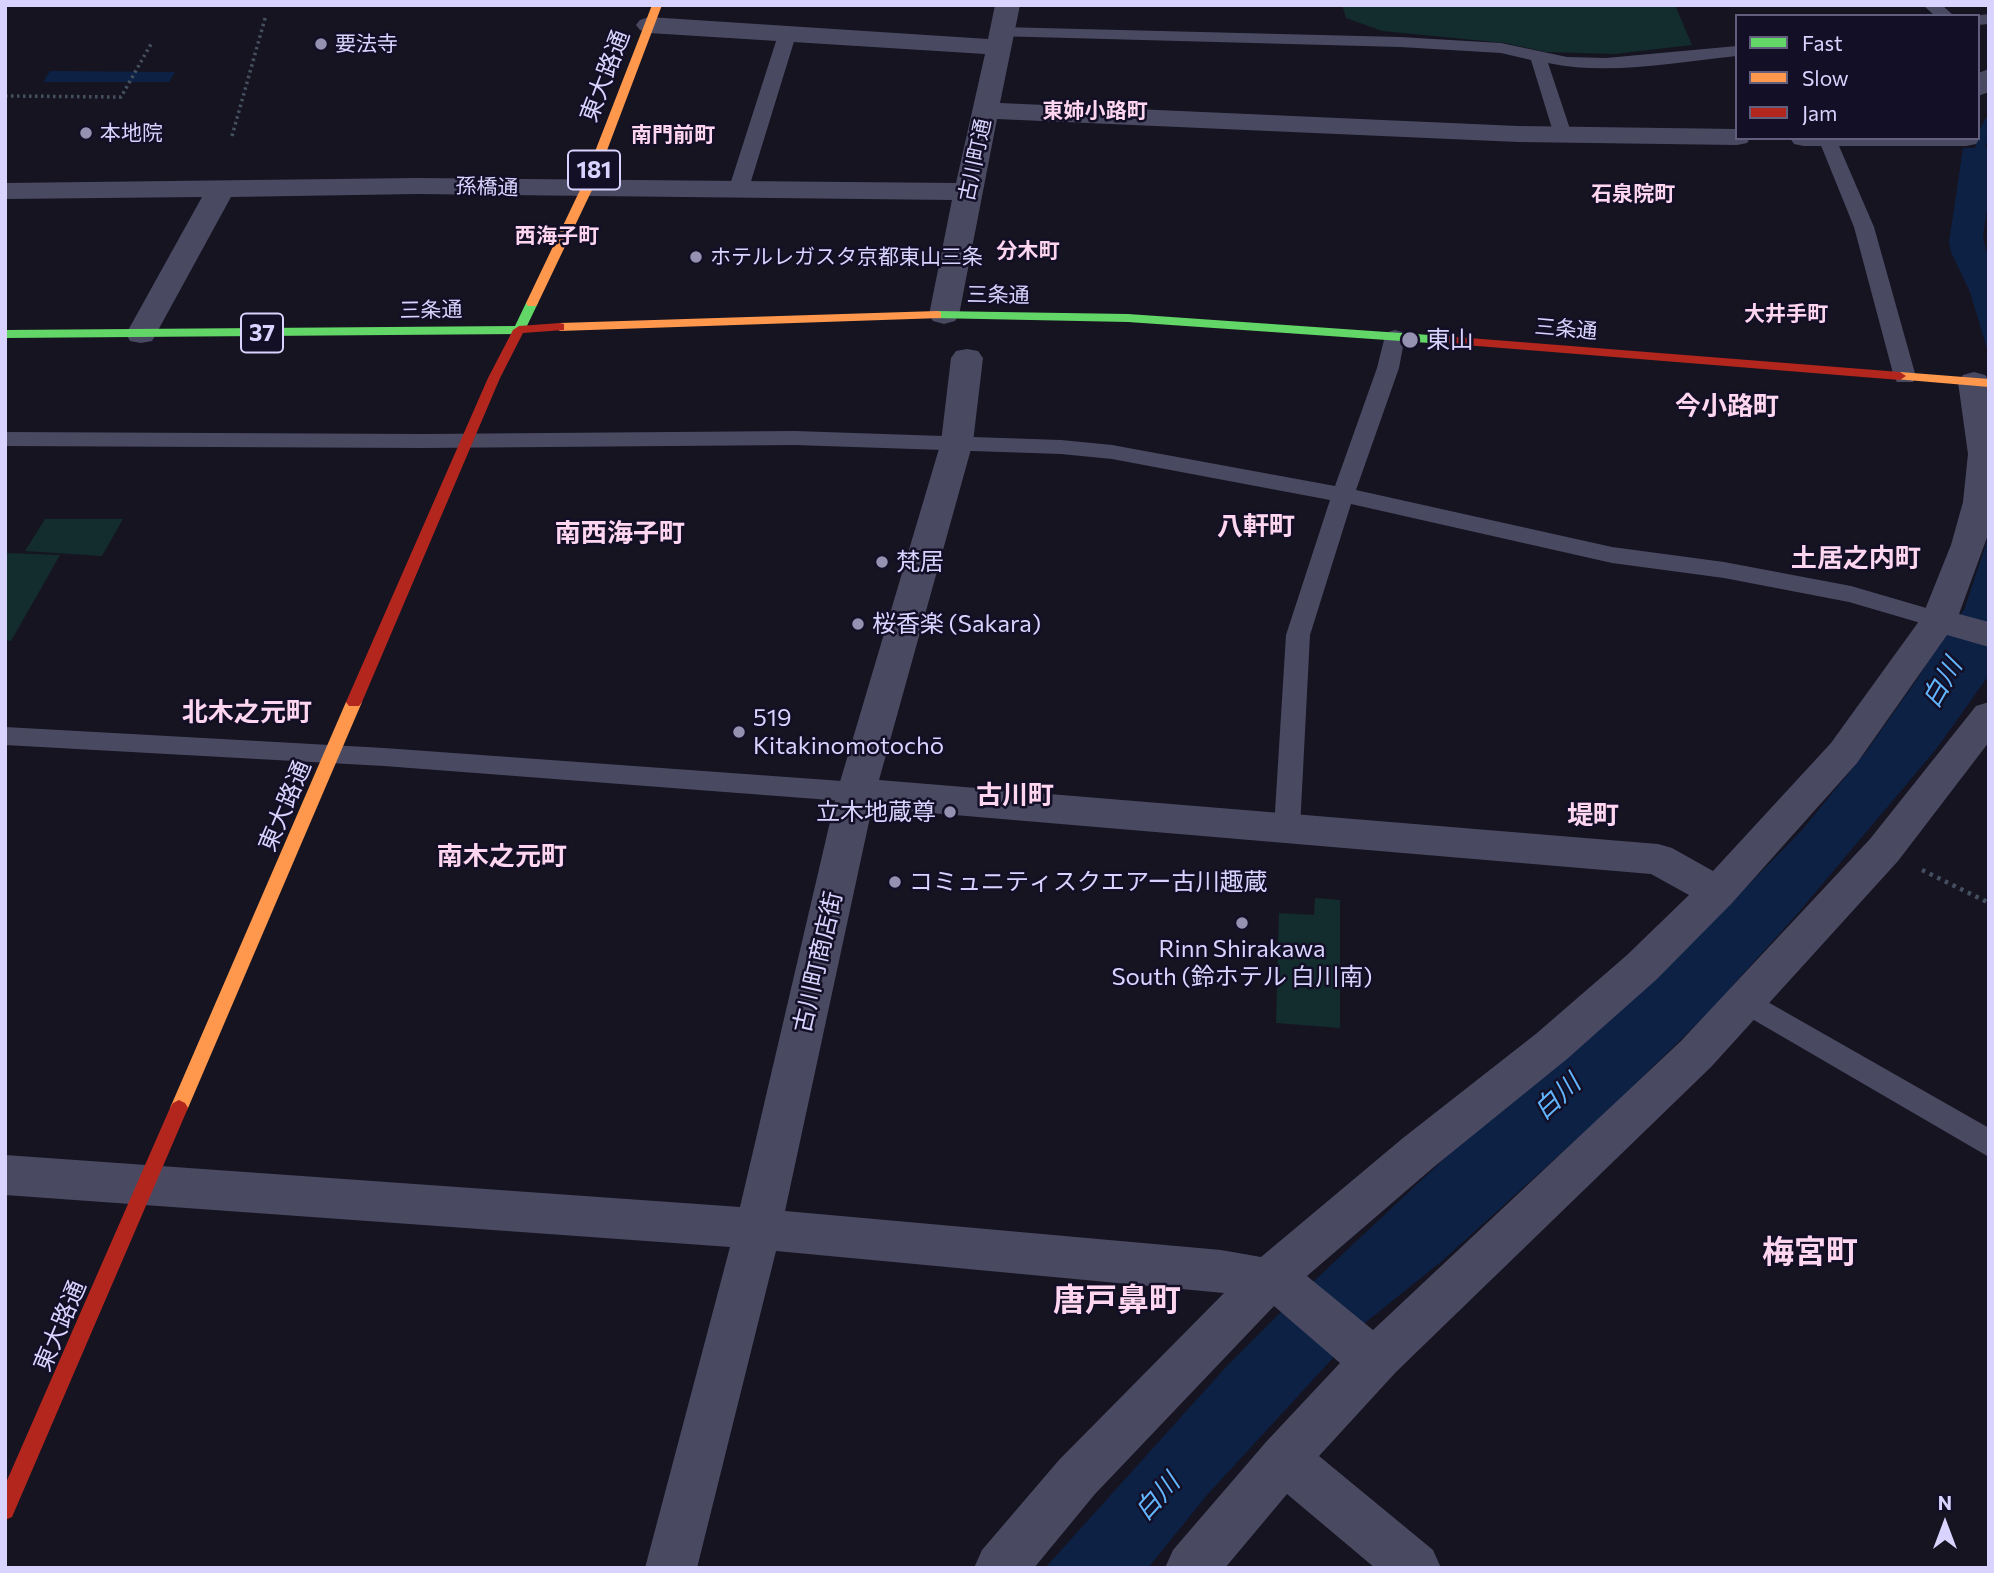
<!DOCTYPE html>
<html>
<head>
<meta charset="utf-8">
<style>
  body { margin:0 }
  #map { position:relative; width:1994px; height:1573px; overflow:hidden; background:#161421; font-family:Commissioner,sans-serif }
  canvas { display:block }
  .frame { position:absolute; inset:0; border:7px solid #d9d4ff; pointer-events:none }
  .legend { position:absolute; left:1735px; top:14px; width:245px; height:126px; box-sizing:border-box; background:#130f26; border:2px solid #625e7d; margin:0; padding:9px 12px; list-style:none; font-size:21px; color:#d9d4ff }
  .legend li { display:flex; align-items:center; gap:14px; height:35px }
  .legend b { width:35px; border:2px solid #625e7d }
  .north { position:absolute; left:1910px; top:1489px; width:70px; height:70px; -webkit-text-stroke:5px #130f26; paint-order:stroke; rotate:0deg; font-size:19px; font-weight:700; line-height:28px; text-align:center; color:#d9d4ff }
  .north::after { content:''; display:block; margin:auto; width:24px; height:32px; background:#d9d4ff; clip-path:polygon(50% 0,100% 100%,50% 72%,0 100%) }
</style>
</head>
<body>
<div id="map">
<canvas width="1994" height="1573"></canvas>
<div class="frame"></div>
<ul class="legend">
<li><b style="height:9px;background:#63d668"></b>Fast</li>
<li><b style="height:9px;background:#ff974d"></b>Slow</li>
<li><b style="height:9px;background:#b3261e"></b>Jam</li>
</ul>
<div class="north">N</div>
</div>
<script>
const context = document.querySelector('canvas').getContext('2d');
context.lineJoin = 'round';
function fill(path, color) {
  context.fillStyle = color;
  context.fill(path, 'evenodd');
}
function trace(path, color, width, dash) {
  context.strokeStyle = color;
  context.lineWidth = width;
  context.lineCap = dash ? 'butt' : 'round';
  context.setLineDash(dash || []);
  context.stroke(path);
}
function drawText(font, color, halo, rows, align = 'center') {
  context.font = font + ' Commissioner,"Noto Sans JP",sans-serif';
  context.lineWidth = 5;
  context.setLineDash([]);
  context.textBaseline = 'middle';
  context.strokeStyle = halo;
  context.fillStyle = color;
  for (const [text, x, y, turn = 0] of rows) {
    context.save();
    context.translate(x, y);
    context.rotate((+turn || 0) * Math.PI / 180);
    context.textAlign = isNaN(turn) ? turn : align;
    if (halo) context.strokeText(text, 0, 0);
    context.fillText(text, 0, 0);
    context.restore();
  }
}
fill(new Path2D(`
  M 1342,5 L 1675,5 L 1692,45 L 1614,54 L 1546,52 L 1505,43 L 1382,31 L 1346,18 Z
  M 45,519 L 123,519 L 102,556 L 25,551 Z
  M 7,553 L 60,555 L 11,641 L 5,640 Z
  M 1315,898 L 1340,900 L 1340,1028 L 1276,1023 L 1279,913 L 1314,915 Z`), '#132c2d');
fill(new Path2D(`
  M 50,71 L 175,72 L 169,82 L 43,82 Z
  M 1963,148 L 1989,148 L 1989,195 L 1983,237 L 1989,262 L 1989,355 L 1970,292 L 1951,252 L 1949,242 Z
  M 1989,535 L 1989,675 L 1937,748 L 1798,913 L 1708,1013 L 1600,1118 L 1442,1261 L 1366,1322 L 1207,1495 L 1148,1568 L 1045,1568 L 1226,1367 L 1281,1312 L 1462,1142 L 1726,908 L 1802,830 L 1865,753 L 1918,678 L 1945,633 L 1964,610 Z`), '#0d2144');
fill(new Path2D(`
  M 1989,117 L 1989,130 L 1982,166 L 1973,168 L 1972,166 L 1978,132 L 1986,118 Z`), '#0d2144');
trace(new Path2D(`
  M 5,96 L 121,97 L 151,44
  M 232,136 L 266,15`), '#44505f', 3.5, [2.5, 3.5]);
trace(new Path2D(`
  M 1922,870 L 1989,903`), '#44505f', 4.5, [3.5, 5]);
fill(new Path2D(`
  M 1923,5 L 1942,5 L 1954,16 L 1935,16 Z
  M 1989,14 L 1989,24 L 1978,25 L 1978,16 L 1974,16 Z
  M 1001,27 L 1400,37 L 1501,43 L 1567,57 L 1606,58 L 1737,46 L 1737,56 C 1676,62 1609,76 1548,63 L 1572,135 L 1563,141 L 1554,135 L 1531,60 L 1501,53 L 1400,47 L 995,36 L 992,32 L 995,28 Z
  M 787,30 L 796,35 L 748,191 L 745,195 L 731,195 L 728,191 L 778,35 Z
  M 1818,138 L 1836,139 L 1874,227 L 1916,377 L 1913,382 L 1897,382 L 1894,377 L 1854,227 Z
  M 1395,330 L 1402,332 L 1405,336 L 1399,368 L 1356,490 L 1612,547 L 1724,562 L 1851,586 L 1957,617 L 1960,623 L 1957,629 L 1948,631 L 1849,602 L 1724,578 L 1612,563 L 1351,504 L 1310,635 L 1300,828 L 1296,835 L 1287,838 L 1278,835 L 1274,828 L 1286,635 L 1330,500 L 1112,459 L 1061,454 L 795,445 L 424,448 L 5,446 L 5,432 L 424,434 L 795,431 L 1061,440 L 1112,445 L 1335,486 L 1377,368 L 1385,336 L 1388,332 Z
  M 5,727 L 384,748 L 856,782 L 865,785 L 869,792 L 865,799 L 856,802 L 384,766 L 5,745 Z
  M 1745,989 L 1989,1128 L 1989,1157 L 1735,1009 L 1731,1001 L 1735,993 Z`), '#4a4962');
fill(new Path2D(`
  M 995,5 L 1020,5 L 1000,103 L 1518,126 L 1737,129 L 1737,138 L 1750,138 L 1747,143 L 1737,145 L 1518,142 L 997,119 L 959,315 L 955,321 L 944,324 L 933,321 L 929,315 L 952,200 L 417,194 L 231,197 L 156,334 L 152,341 L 141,343 L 130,341 L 126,334 L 202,197 L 5,199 L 5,183 L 417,178 L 956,183 L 985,54 L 649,33 L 640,30 L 636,25 L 640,20 L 649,17 L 988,39 Z
  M 1989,69 L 1989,92 L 1978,96 L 1978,73 Z
  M 1978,136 L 1980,138 L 1976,144 L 1966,146 L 1804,146 L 1794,144 L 1790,138 L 1978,138 Z
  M 967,349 L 978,351 L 983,358 L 973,442 L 879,780 L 1658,844 L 1672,848 L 1713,871 L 1831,743 L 1922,617 L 1951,545 L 1963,502 L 1968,454 L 1958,382 L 1963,375 L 1974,372 L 1985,375 L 1989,380 L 1989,532 L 1959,614 L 1989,622 L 1989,647 L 1947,635 L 1857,763 L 1732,903 L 1657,979 L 1567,1059 L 1435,1166 L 1307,1276 L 1373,1330 L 1681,1041 L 1870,839 L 1976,706 L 1989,702 L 1989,742 L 1898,861 L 1711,1067 L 1396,1372 L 1319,1456 L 1433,1550 L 1441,1568 L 1375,1568 L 1287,1494 L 1225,1568 L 1165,1568 L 1173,1550 L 1266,1442 L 1340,1363 L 1274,1306 L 1095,1494 L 1034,1568 L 974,1568 L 982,1550 L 1059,1460 L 1224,1293 L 776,1251 L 697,1568 L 645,1568 L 730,1247 L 5,1195 L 5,1155 L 740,1207 L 837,792 L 941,442 L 951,358 L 956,351 ZM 872,808 L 1651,874 L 1689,895 L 1627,955 L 1537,1033 L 1403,1138 L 1261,1257 L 1221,1250 L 785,1211 Z`), '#4a4962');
fill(new Path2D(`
  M 532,299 L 538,303 L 525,330 L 519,334 L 5,338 L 5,330 L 515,326 L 526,303 Z
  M 937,311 L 1128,314 L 1444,336 L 1450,340 L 1444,344 L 1128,322 L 933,318 L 933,312 Z`), '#63d668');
fill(new Path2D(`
  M 652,5 L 662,5 L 592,190 L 538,303 L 536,306 L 528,306 L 526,303 L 580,190 Z
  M 937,311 L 941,312 L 941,318 L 560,331 L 554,327 L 560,323 Z
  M 1900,372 L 1989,379 L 1989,387 L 1895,379 L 1895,373 Z
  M 354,697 L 362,702 L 188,1108 L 185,1113 L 179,1116 L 173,1113 L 170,1108 L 346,702 Z`), '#ff974d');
fill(new Path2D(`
  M 560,323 L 564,324 L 564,330 L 523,333 L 500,378 L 362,702 L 359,706 L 349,706 L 346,702 L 488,378 L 513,330 L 519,326 Z
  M 1444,336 L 1900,372 L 1906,376 L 1900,380 L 1440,343 L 1440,337 Z
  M 179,1100 L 185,1103 L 188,1108 L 12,1517 L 5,1520 L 5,1485 L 170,1108 L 173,1103 Z`), '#b3261e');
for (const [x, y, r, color] of [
  [321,44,7,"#9591b1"],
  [86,133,7,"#9591b1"],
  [696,257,7,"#9591b1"],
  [1410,340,9,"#9591b1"],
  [882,562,7,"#9591b1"],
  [858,624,7,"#9591b1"],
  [739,732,7,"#9591b1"],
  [950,812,7,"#9591b1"],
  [895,882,7,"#9591b1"],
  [1242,923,7,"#9591b1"]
]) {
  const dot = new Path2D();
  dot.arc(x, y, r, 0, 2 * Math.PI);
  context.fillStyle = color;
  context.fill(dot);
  trace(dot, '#130f26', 2.5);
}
drawText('21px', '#d9d4ff', '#130f26', [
  ["要法寺",335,44],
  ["本地院",100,133],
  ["ホテルレガスタ京都東山三条",710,257]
], 'left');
drawText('bold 21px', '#ffd6f0', '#130f26', [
  ["東姉小路町",1095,111],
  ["南門前町",673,135],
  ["石泉院町",1633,194],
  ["西海子町",557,236],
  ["分木町",1028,251],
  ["大井手町",1786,314]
]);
drawText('21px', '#d9d4ff', '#130f26', [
  ["古川町通",975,160,-78],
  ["孫橋通",487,187,2],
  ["三条通",998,295,1],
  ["三条通",431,310,-1],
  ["三条通",1566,329,5]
]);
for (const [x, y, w] of [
  [594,170,52],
  [262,333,42]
]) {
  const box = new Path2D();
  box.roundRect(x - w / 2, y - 19.5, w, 39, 5);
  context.fillStyle = '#130f26';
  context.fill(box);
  trace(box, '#d9d4ff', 2);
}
drawText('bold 23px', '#d9d4ff', null, [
  ["181",594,170],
  ["37",262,333]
]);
drawText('24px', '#d9d4ff', '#130f26', [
  ["東大路通",605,76,-69],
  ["東大路通",285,806,-67],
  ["古川町商店街",818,962,-77],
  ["東大路通",60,1326,-67]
]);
drawText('24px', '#d9d4ff', '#130f26', [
  ["東山",1426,340],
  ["梵居",896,562],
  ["桜香楽 (Sakara)",872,624],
  ["519",753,718],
  ["Kitakinomotochō",753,746],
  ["立木地蔵尊",936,812,"right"],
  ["コミュニティスクエアー古川趣蔵",909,882],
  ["Rinn Shirakawa",1242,949,"center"],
  ["South (鈴ホテル 白川南)",1242,977,"center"]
], 'left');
drawText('bold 26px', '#ffd6f0', '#130f26', [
  ["今小路町",1727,406],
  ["八軒町",1256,526],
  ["南西海子町",620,533],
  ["土居之内町",1856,558],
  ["北木之元町",247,712],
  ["古川町",1015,795],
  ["堤町",1593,815],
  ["南木之元町",502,856]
]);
drawText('italic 26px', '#62b6ff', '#130f26', [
  ["白川",1942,683,-60],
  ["白川",1557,1097,-43],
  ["白川",1157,1497,-48]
]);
drawText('bold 32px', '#ffd6f0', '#130f26', [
  ["梅宮町",1810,1252],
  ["唐戸鼻町",1117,1300]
]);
</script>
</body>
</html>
